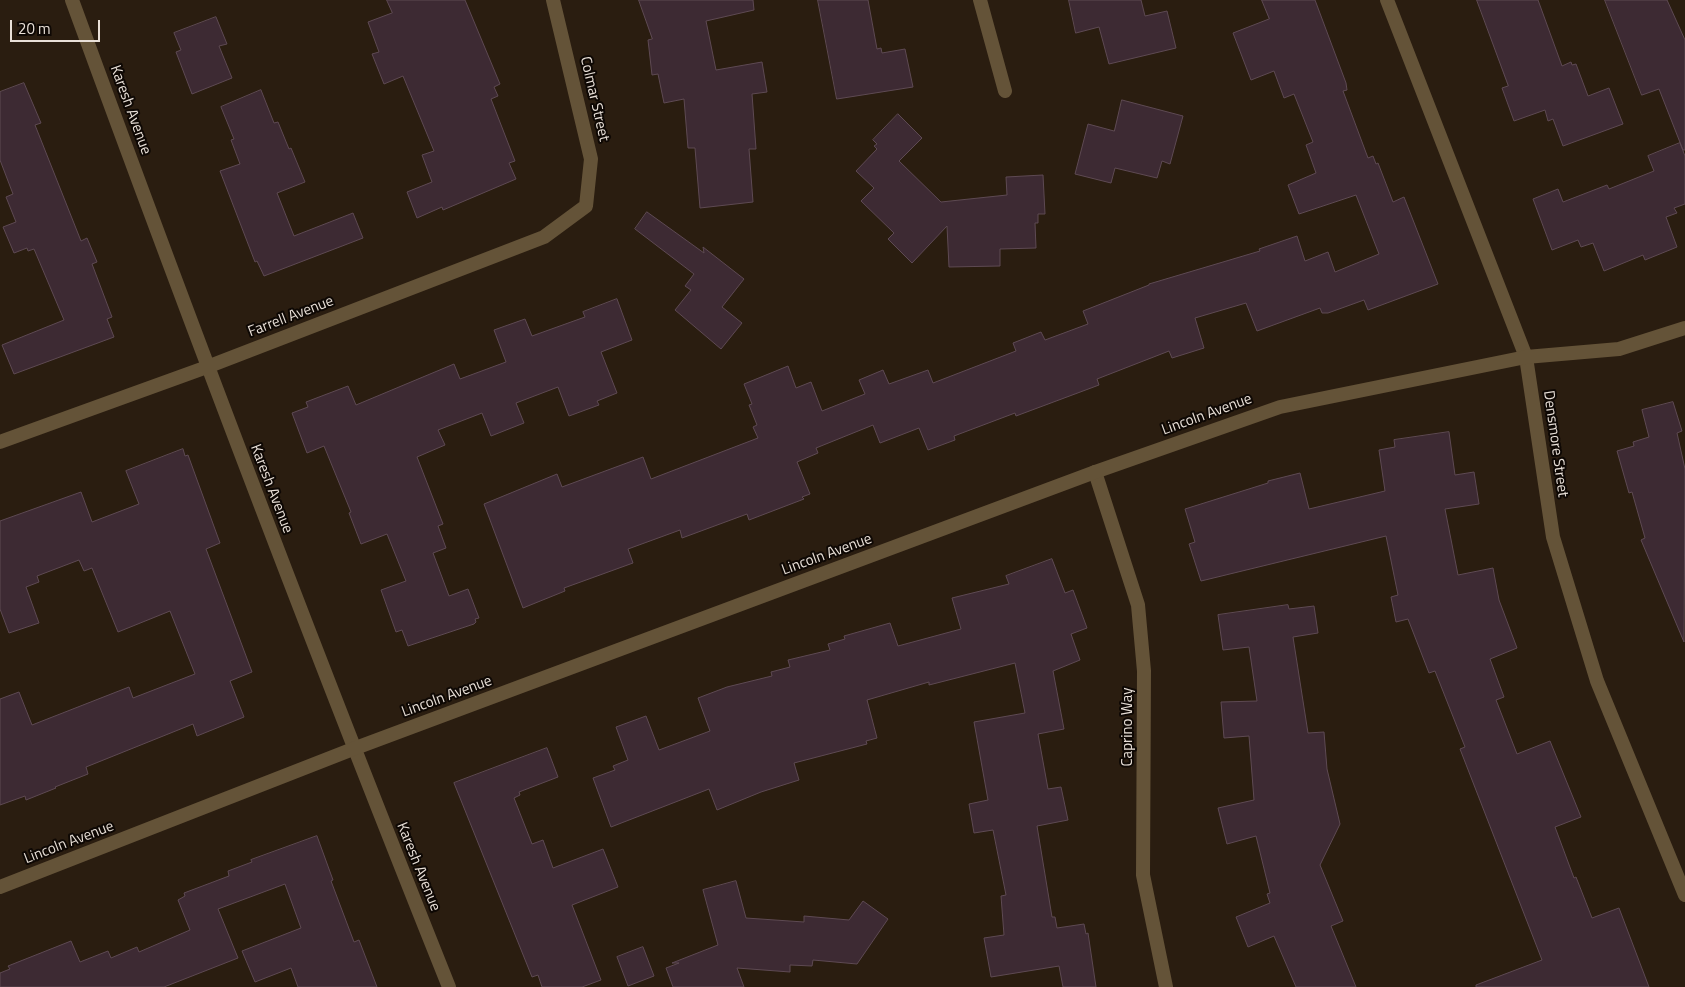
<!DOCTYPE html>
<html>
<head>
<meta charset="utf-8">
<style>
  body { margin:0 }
  #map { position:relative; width:1685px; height:987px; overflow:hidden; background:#2a1d10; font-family:"Titillium Web",sans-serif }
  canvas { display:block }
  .scale { position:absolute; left:10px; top:20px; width:90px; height:22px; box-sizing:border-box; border:2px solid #e9e0d8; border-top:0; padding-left:6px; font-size:15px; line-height:18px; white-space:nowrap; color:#e9e0d8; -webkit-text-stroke:4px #0e0804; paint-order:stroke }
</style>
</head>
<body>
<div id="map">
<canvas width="1685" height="987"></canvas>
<div class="scale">20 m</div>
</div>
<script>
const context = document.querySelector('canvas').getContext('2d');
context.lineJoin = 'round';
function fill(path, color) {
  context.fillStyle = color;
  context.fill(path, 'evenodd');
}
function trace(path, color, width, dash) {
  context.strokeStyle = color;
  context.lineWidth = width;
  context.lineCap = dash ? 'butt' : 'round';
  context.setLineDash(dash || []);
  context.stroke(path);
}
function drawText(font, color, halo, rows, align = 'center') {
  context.font = font + ' "Titillium Web",sans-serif';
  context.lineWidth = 4;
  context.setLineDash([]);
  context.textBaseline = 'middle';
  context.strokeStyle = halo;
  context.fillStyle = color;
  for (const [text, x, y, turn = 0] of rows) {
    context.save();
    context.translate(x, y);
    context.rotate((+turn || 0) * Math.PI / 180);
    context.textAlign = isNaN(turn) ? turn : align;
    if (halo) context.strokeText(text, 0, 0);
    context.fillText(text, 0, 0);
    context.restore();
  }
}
const building = new Path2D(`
  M 387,0 L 465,0 L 500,84 L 494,87 L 498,96 L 491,99 L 515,161 L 509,163 L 516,179 L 443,210 L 442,207 L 417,218 L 407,192 L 432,182 L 422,155 L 434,151 L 403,76 L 384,84 L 372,54 L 379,52 L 368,22 L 392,13 Z
  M 639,0 L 753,0 L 754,10 L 706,21 L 716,70 L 762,62 L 767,92 L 752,94 L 756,149 L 749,149 L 753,202 L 700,208 L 695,148 L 688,148 L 684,99 L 664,103 L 658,74 L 652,75 L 648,40 L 652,39 Z
  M 818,0 L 868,0 L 877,49 L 881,48 L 882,53 L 905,49 L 913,87 L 837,99 Z
  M 1069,0 L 1141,0 L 1145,16 L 1167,11 L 1176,48 L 1109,64 L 1099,27 L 1076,33 Z
  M 1262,0 L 1315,0 L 1346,83 L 1347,90 L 1343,91 L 1368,158 L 1373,156 L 1376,164 L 1378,163 L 1393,202 L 1404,197 L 1438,284 L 1368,310 L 1364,300 L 1328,313 L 1322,313 L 1320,308 L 1257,331 L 1246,303 L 1195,318 L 1204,348 L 1172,358 L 1169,351 L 1097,379 L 1099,385 L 1016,416 L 1015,413 L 954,436 L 955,440 L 928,450 L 919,428 L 880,443 L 873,425 L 816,448 L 818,453 L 797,462 L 810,494 L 802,497 L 804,499 L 749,520 L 747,514 L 682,538 L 680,530 L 628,549 L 633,563 L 564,588 L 565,591 L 523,608 L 484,504 L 557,474 L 562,487 L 643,457 L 651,479 L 758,438 L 753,427 L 757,425 L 749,405 L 752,404 L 744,384 L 788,366 L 796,388 L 811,382 L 822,411 L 865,394 L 859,380 L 883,370 L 889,384 L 928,370 L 933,383 L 1016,351 L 1013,343 L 1041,332 L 1045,340 L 1088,324 L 1083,311 L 1149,285 L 1149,284 L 1260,251 L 1259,249 L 1297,236 L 1305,261 L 1328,252 L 1335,272 L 1379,254 L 1356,195 L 1299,214 L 1288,185 L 1316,173 L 1306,145 L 1313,142 L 1294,94 L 1284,98 L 1274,71 L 1251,80 L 1233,33 L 1269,19 Z
  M 1477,0 L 1538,0 L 1562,66 L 1571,62 L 1572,65 L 1576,64 L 1588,96 L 1609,88 L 1623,124 L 1563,146 L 1553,119 L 1548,121 L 1545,110 L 1514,121 L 1502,88 L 1508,86 Z
  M 1605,0 L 1667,0 L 1685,40 L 1685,150 L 1683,150 L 1659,89 L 1642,95 Z
  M 216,17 L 227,44 L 219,46 L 232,78 L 192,94 L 176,52 L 181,50 L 174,33 Z
  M 24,83 L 41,123 L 35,125 L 81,241 L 87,238 L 97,262 L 92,264 L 112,317 L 107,319 L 114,337 L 14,374 L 2,345 L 64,320 L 34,249 L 28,251 L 27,248 L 14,253 L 3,227 L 16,222 L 6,197 L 13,194 L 0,160 L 0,92 Z
  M 261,90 L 274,123 L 278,122 L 289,149 L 291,148 L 305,182 L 277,193 L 294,236 L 353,213 L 363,238 L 264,276 L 257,261 L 255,262 L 220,171 L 240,164 L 231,140 L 234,139 L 221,107 Z
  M 1122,100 L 1183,116 L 1170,164 L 1162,161 L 1157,178 L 1115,168 L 1111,183 L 1075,174 L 1088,124 L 1114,131 Z
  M 898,114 L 922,138 L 899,161 L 941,202 L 1007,195 L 1006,177 L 1043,175 L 1045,214 L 1038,214 L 1038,223 L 1035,223 L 1036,248 L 1000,249 L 1000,266 L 949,267 L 947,226 L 912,263 L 888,239 L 894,233 L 861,201 L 874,188 L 856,171 L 877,149 L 874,146 L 877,144 L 873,140 Z
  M 1680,143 L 1685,156 L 1685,204 L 1674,208 L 1677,213 L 1666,217 L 1677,247 L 1645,260 L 1643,255 L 1604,271 L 1593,243 L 1581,247 L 1578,240 L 1552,250 L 1533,199 L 1558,189 L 1563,202 L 1607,185 L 1609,189 L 1654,171 L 1648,156 Z
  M 647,212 L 704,253 L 703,247 L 744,279 L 722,307 L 742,323 L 721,349 L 675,310 L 691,290 L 685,286 L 694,274 L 635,229 Z
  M 617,299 L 632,340 L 601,352 L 617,393 L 597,401 L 599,405 L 569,416 L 558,387 L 516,403 L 524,423 L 491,436 L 482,413 L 438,430 L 445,445 L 417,457 L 443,524 L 438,526 L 446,548 L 433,553 L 449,596 L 468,589 L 479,618 L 475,619 L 476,622 L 474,624 L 408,646 L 402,630 L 396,632 L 381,590 L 406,581 L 387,534 L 361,544 L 349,513 L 351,512 L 324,446 L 307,453 L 292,413 L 308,407 L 306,402 L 348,386 L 356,405 L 454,364 L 460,379 L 506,362 L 494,330 L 525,319 L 532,336 L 585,317 L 583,312 Z
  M 1673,402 L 1682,431 L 1677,433 L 1685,469 L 1684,642 L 1641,540 L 1645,538 L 1632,492 L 1629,493 L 1617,451 L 1634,446 L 1633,442 L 1649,437 L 1642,410 Z
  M 1449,432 L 1455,475 L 1474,472 L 1479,504 L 1445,509 L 1458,575 L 1493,568 L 1499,600 L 1517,648 L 1490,659 L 1504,697 L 1496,700 L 1517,754 L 1550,741 L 1581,817 L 1555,827 L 1574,878 L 1576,877 L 1592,918 L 1619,908 L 1649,987 L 1476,987 L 1476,985 L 1542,960 L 1460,749 L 1465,747 L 1435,671 L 1429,673 L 1408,619 L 1396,622 L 1391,597 L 1398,595 L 1386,536 L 1201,581 L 1189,544 L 1195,542 L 1185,509 L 1268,483 L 1268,481 L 1300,473 L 1309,509 L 1385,491 L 1379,450 L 1395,447 L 1394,440 Z
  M 183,449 L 185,456 L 188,455 L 220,543 L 206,549 L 252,672 L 230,681 L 244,717 L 197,736 L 193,724 L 86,767 L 88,774 L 55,787 L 56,788 L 26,800 L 25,796 L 0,805 L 0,699 L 19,692 L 32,725 L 129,687 L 133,698 L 195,674 L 170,611 L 118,632 L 92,568 L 84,571 L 79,560 L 37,576 L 39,582 L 26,587 L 39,623 L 9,633 L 0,609 L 0,521 L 81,492 L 92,522 L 139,504 L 126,471 Z
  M 1052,559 L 1065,593 L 1073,590 L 1087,628 L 1071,634 L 1080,660 L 1053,671 L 1064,729 L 1038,734 L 1048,789 L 1061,787 L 1068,820 L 1037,826 L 1052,917 L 1055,917 L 1057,928 L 1084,924 L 1086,934 L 1088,933 L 1096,987 L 1063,987 L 1059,966 L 991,977 L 984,938 L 1004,935 L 1001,896 L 1006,895 L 993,830 L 974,833 L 969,804 L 988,800 L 974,722 L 1025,713 L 1015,663 L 929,685 L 929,682 L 867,700 L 877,738 L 866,741 L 867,744 L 794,763 L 799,780 L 761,792 L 717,810 L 709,789 L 611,827 L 593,778 L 615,770 L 613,766 L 628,760 L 616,727 L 646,716 L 659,750 L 710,731 L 698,698 L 727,687 L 772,676 L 771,672 L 790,667 L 788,660 L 830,650 L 828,644 L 845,639 L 844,636 L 890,623 L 898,646 L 961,629 L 952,598 L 1009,584 L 1006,576 Z
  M 1288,605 L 1289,609 L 1314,606 L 1318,633 L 1293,637 L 1308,733 L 1324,732 L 1327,769 L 1340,824 L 1320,865 L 1343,921 L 1331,926 L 1356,987 L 1296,987 L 1274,936 L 1248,947 L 1236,917 L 1270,903 L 1267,894 L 1270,893 L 1256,836 L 1227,844 L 1218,808 L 1254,800 L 1249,736 L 1224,738 L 1221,702 L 1257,701 L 1249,647 L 1223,650 L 1218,615 Z
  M 547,748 L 558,777 L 519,792 L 520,795 L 514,798 L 532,844 L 543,840 L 553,868 L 603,849 L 618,887 L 572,905 L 601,980 L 582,987 L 542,987 L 538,975 L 532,977 L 454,783 Z
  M 317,836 L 333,880 L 331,881 L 354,942 L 359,940 L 377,987 L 298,987 L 291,968 L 255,982 L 242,951 L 301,928 L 285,884 L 218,909 L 238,958 L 164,987 L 0,987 L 0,973 L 10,969 L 8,966 L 71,941 L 80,962 L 108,951 L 111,958 L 137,947 L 139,952 L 190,930 L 178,900 L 185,896 L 184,893 L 229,876 L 228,871 L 252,862 L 251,860 Z
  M 736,881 L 746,918 L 804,922 L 804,916 L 849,920 L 863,901 L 888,919 L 857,964 L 813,960 L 812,966 L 790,965 L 790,972 L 737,968 L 744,987 L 673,987 L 666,968 L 679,963 L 672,963 L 718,945 L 703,890 Z
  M 643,947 L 654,976 L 628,986 L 617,957 Z`);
fill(building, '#3d2a33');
trace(building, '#5e4a53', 1);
trace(new Path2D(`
  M 72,0 C 193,331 318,660 449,987
  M 980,0 L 1005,91
  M 1387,0 L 1526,357 L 1553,537 L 1597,681 L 1685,895
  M 0,442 L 207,367 L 544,237 L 586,206 L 591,159 L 553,0
  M 1095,472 L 1138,605 L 1144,671 L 1143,875 L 1166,987`), '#645338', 14);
trace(new Path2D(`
  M 0,887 L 353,749 L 1095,472 L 1280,407 L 1526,357 L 1619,349 L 1685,328`), '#645338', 14);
drawText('15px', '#e9e0d8', '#0e0804', [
  ["Colmar Street",594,99,77],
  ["Karesh Avenue",130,110,70],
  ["Farrell Avenue",291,317,-21],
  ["Lincoln Avenue",1207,415,-20],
  ["Densmore Street",1555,444,82],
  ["Karesh Avenue",271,489,69],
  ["Lincoln Avenue",827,555,-20],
  ["Lincoln Avenue",447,697,-20],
  ["Caprino Way",1128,727,-90],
  ["Lincoln Avenue",69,843,-21],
  ["Karesh Avenue",418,867,68]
]);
</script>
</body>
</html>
